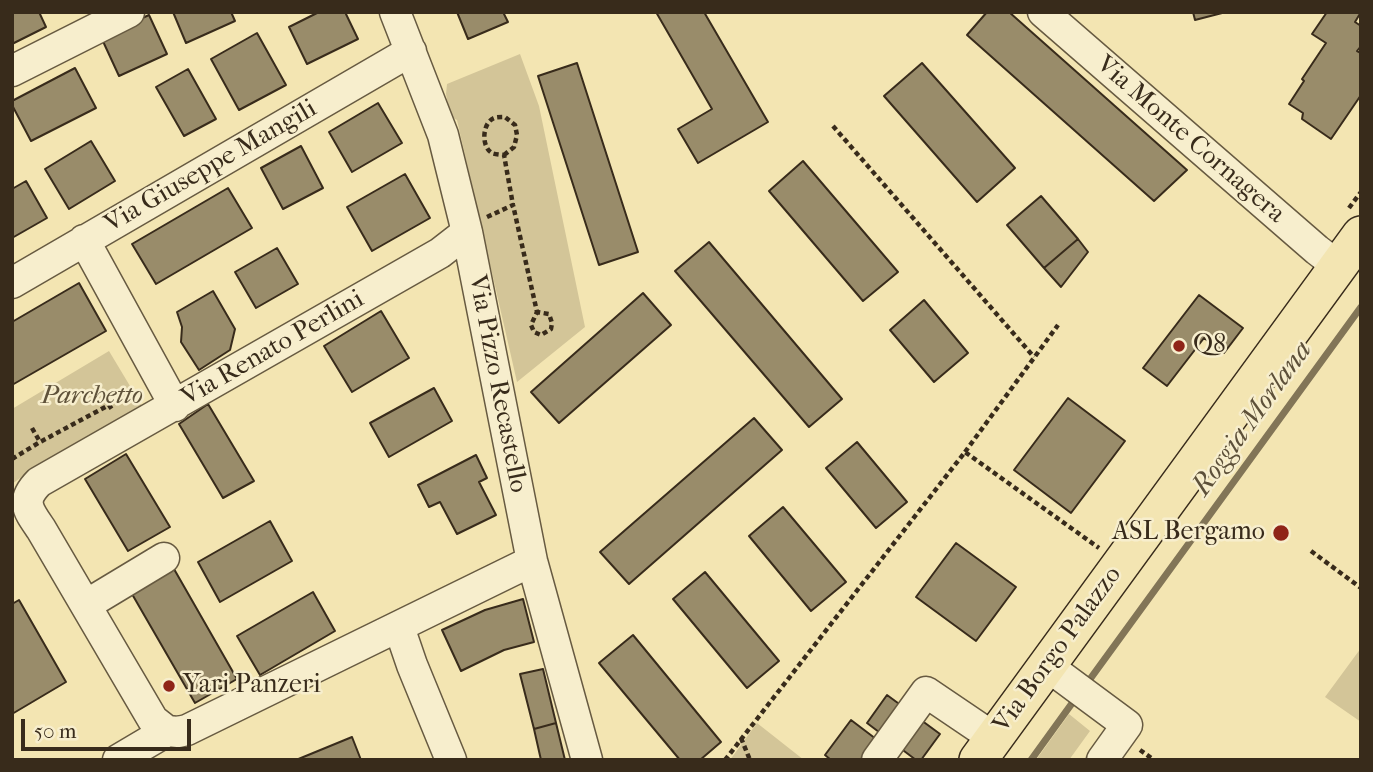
<!DOCTYPE html>
<html>
<head>
<meta charset="utf-8">
<style>
  body { margin:0 }
  #map { position:relative; width:1373px; height:772px; overflow:hidden; background:#f3e5b2; font-family:"IM FELL French Canon",serif }
  canvas { display:block }
  .frame { position:absolute; inset:0; border:14px solid #382b1b; pointer-events:none }
  .scale { position:absolute; left:21px; top:719px; width:170px; height:32px; box-sizing:border-box; border:4px solid #382b1b; border-top:0; padding-left:9px; font-size:21px; line-height:24px; white-space:nowrap; color:#382b1b; -webkit-text-stroke:5px #f7eecd; paint-order:stroke }
</style>
</head>
<body>
<div id="map">
<canvas width="1373" height="772"></canvas>
<div class="frame"></div>
<div class="scale">50 m</div>
</div>
<script>
const context = document.querySelector('canvas').getContext('2d');
context.lineJoin = 'round';
function fill(path, color) {
  context.fillStyle = color;
  context.fill(path, 'evenodd');
}
function trace(path, color, width, dash) {
  context.strokeStyle = color;
  context.lineWidth = width;
  context.lineCap = dash ? 'butt' : 'round';
  context.setLineDash(dash || []);
  context.stroke(path);
}
function drawText(font, color, halo, rows, align = 'center') {
  context.font = font + ' "IM FELL French Canon",serif';
  context.lineWidth = 5;
  context.setLineDash([]);
  context.textBaseline = 'middle';
  context.strokeStyle = halo;
  context.fillStyle = color;
  for (const [text, x, y, turn = 0] of rows) {
    context.save();
    context.translate(x, y);
    context.rotate((+turn || 0) * Math.PI / 180);
    context.textAlign = isNaN(turn) ? turn : align;
    if (halo) context.strokeText(text, 0, 0);
    context.fillText(text, 0, 0);
    context.restore();
  }
}
fill(new Path2D(`
  M 520,54 L 539,106 L 585,327 L 517,382 L 457,120 L 450,116 L 446,94 L 447,84 Z
  M 109,351 L 142,406 L 27,473 L 12,484 L 12,409 Z
  M 1361,648 L 1361,722 L 1325,697 Z
  M 1069,714 L 1090,731 L 1069,760 L 1036,760 Z
  M 757,723 L 804,760 L 730,760 Z`), '#d3c598');
trace(new Path2D(`
  M 1085,686 L 1361,307
  M 1031,760 L 1078,695`), '#827557', 7);
const building = new Path2D(`
  M 12,12 L 39,12 L 46,27 L 12,44 Z
  M 173,12 L 231,12 L 235,21 L 186,43 Z
  M 319,12 L 345,12 L 358,39 L 307,64 L 289,27 Z
  M 457,12 L 503,12 L 508,22 L 468,39 Z
  M 656,12 L 704,12 L 768,122 L 698,163 L 678,129 L 712,109 Z
  M 987,12 L 1009,12 L 1187,170 L 1154,201 L 967,35 Z
  M 1193,12 L 1226,12 L 1195,20 Z
  M 1327,12 L 1361,12 L 1355,22 L 1361,26 L 1361,46 L 1357,51 L 1361,53 L 1361,95 L 1331,139 L 1302,119 L 1303,113 L 1289,104 L 1304,81 L 1302,79 L 1326,43 L 1312,34 Z
  M 149,15 L 167,54 L 119,76 L 101,37 Z
  M 257,33 L 286,85 L 239,110 L 211,59 Z
  M 577,63 L 638,252 L 599,265 L 538,76 Z
  M 922,63 L 1015,168 L 977,202 L 884,96 Z
  M 75,68 L 96,108 L 31,141 L 12,105 L 12,101 Z
  M 188,69 L 216,119 L 184,136 L 156,87 Z
  M 378,103 L 402,143 L 352,172 L 329,132 Z
  M 91,141 L 115,181 L 69,209 L 45,169 Z
  M 301,146 L 323,188 L 283,209 L 261,168 Z
  M 803,161 L 898,272 L 863,301 L 769,191 Z
  M 405,174 L 430,218 L 372,251 L 347,207 Z
  M 26,181 L 47,218 L 12,238 L 12,189 Z
  M 228,188 L 252,228 L 156,284 L 132,244 Z
  M 1041,196 L 1078,239 L 1044,268 L 1007,225 Z
  M 1078,239 L 1088,252 L 1061,287 L 1044,268 Z
  M 709,242 L 842,399 L 809,427 L 675,271 Z
  M 277,248 L 298,284 L 256,308 L 235,272 Z
  M 79,283 L 106,331 L 12,385 L 12,322 Z
  M 213,291 L 235,329 L 230,350 L 199,370 L 181,342 L 182,327 L 177,312 Z
  M 643,293 L 671,325 L 559,423 L 531,392 Z
  M 1199,295 L 1243,328 L 1224,353 L 1204,338 L 1167,386 L 1143,368 Z
  M 924,300 L 968,353 L 934,382 L 890,330 Z
  M 381,311 L 409,358 L 352,392 L 324,346 Z
  M 434,388 L 452,421 L 389,457 L 370,423 Z
  M 1068,398 L 1125,441 L 1071,513 L 1014,470 Z
  M 208,404 L 254,481 L 223,498 L 179,424 Z
  M 754,418 L 782,450 L 629,584 L 600,552 Z
  M 857,442 L 907,502 L 876,528 L 826,468 Z
  M 126,454 L 170,527 L 128,551 L 85,479 Z
  M 476,455 L 487,478 L 479,482 L 496,515 L 457,534 L 440,502 L 429,507 L 418,485 Z
  M 783,507 L 846,582 L 811,611 L 749,536 Z
  M 270,521 L 292,561 L 220,602 L 198,562 Z
  M 956,543 L 1016,587 L 976,641 L 916,597 Z
  M 174,569 L 237,679 L 195,703 L 132,594 Z
  M 705,572 L 779,661 L 747,688 L 673,599 Z
  M 313,592 L 335,631 L 260,675 L 237,636 Z
  M 523,599 L 534,642 L 504,650 L 461,671 L 442,630 L 485,610 Z
  M 19,600 L 66,682 L 12,714 L 12,604 Z
  M 633,635 L 721,742 L 700,760 L 680,760 L 599,663 Z
  M 543,669 L 556,723 L 534,729 L 520,674 Z
  M 887,695 L 940,734 L 921,760 L 916,760 L 867,723 Z
  M 851,720 L 876,739 L 861,760 L 831,760 L 825,755 Z
  M 556,723 L 565,760 L 541,760 L 534,729 Z
  M 352,737 L 361,760 L 296,760 Z`);
fill(building, '#998c6a');
trace(building, '#382b1b', 2);
const minor = new Path2D(`
  M 395,12 L 443,135 L 467,232 L 532,561 L 587,760
  M 1043,12 L 1317,250 L 1338,266
  M 12,71 L 129,12
  M 84,240 L 175,406
  M 12,283 L 411,51
  M 86,605 L 164,558
  M 399,627 L 412,665 L 451,760
  M 1046,665 L 1127,725 L 1102,760
  M 167,731 L 153,720 L 41,529 C 28,510 20,501 39,482 L 440,253 L 467,232
  M 118,760 L 167,731 L 178,732 L 187,730 L 532,561
  M 877,760 L 926,692 L 994,738`);
const major = new Path2D(`
  M 978,760 L 1361,235`);
trace(minor, '#675a41', 33);
trace(major, '#382b1b', 40);
trace(new Path2D(`
  M 833,126 L 1034,357
  M 504,155 L 514,147 L 517,135 L 515,125 L 505,117 C 503,117 496,117 494,118 C 482,123 481,147 492,153 C 493,154 503,155 504,155 L 513,205
  M 1349,208 L 1361,192
  M 487,217 L 513,205 L 537,312 L 531,325 L 534,332 L 541,335 L 551,329 L 552,323 L 549,314 L 537,312
  M 32,428 L 40,442
  M 965,452 L 1058,325
  M 12,459 L 40,442 L 109,405 L 113,411
  M 1311,551 L 1361,588
  M 741,738 L 750,760
  M 1140,750 L 1154,760
  M 725,760 L 965,452 L 1099,548`), '#382b1b', 4.5, [5, 3.5]);
trace(minor, '#f7eecd', 30);
trace(major, '#f3e5b2', 37);
for (const [x, y, r, color] of [
  [1179,346,7,"#8f2418"],
  [1281,533,9,"#8f2418"],
  [169,686,7,"#8f2418"]
]) {
  const dot = new Path2D();
  dot.arc(x, y, r, 0, 2 * Math.PI);
  context.fillStyle = color;
  context.fill(dot);
  trace(dot, '#f7eecd', 2.5);
}
drawText('26px', '#382b1b', '#f7eecd', [
  ["Via Monte Cornagera",1190,140,41],
  ["Via Giuseppe Mangili",211,167,-30],
  ["Via Renato Perlini",273,349,-30],
  ["Via Pizzo Recastello",497,384,79],
  ["Via Borgo Palazzo",1058,650,-54]
]);
drawText('26px', '#382b1b', '#f7eecd', [
  ["Q8",1193,346],
  ["ASL Bergamo",1265,533,"right"],
  ["Yari Panzeri",183,686]
], 'left');
drawText('italic 26px', '#5f523a', '#f7eecd', [
  ["Parchetto",92,397]
]);
drawText('italic 28px', '#5d5039', '#f7eecd', [
  ["Roggia Morlana",1253,419,-54]
]);
</script>
</body>
</html>
